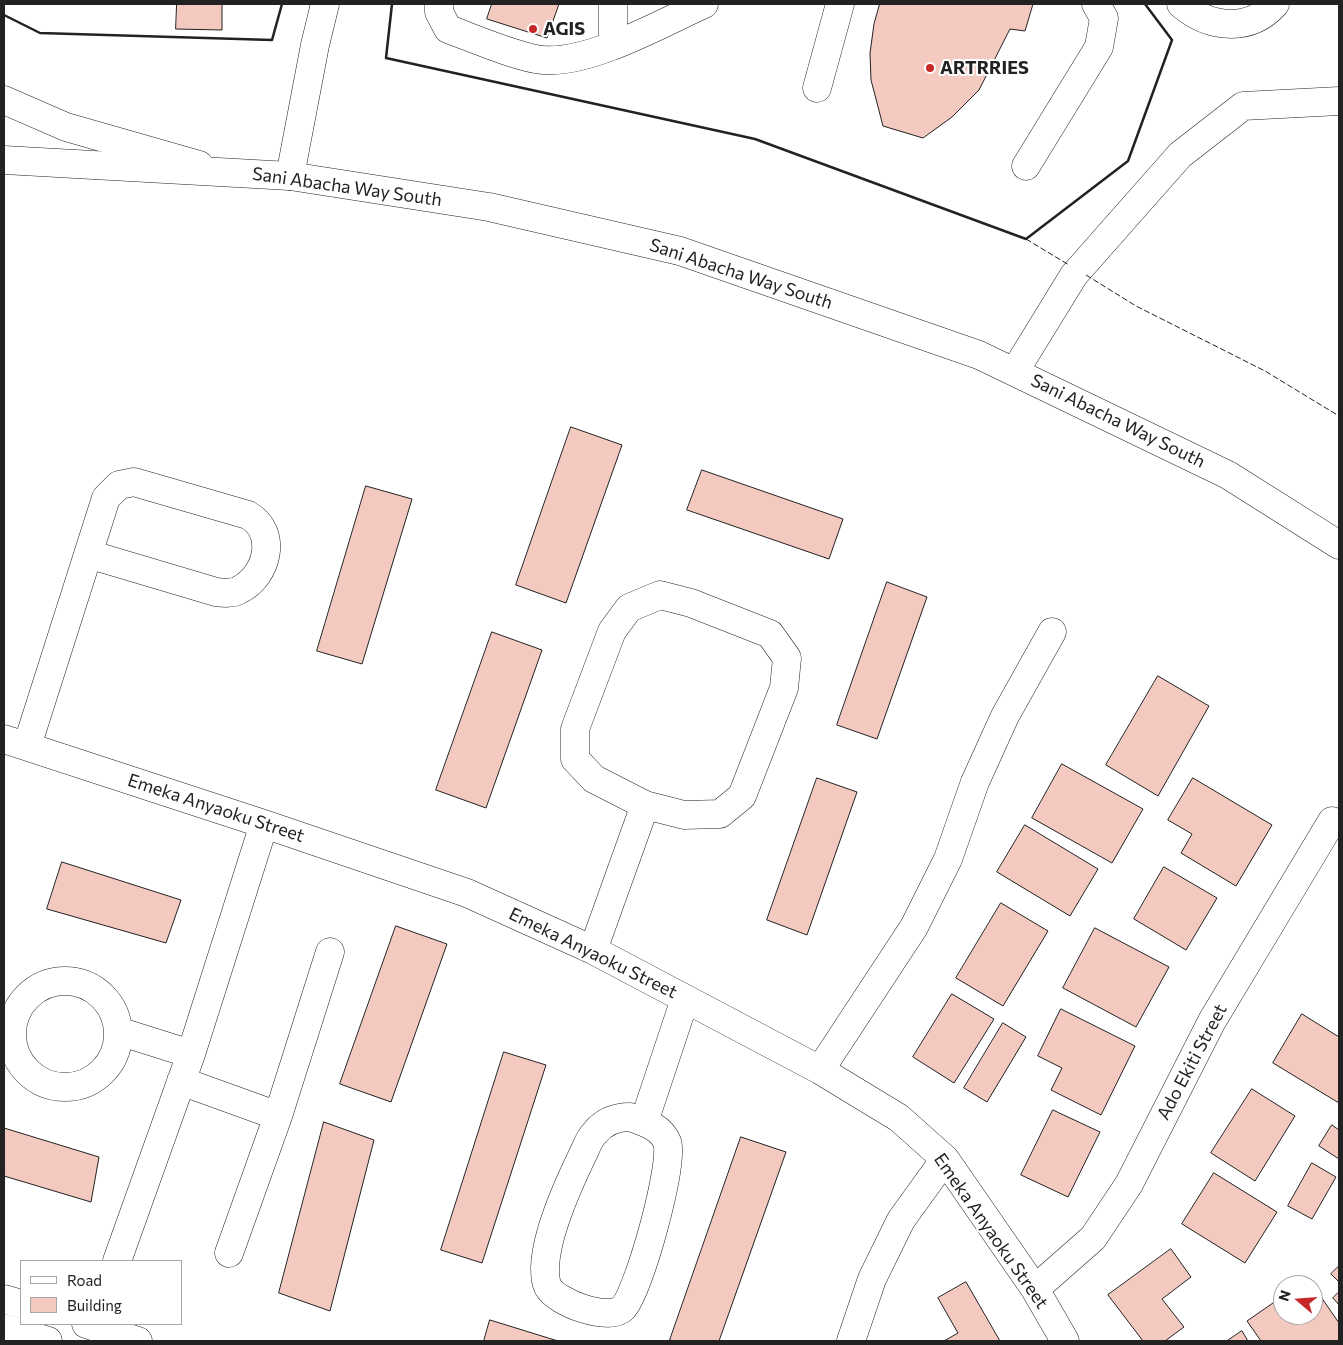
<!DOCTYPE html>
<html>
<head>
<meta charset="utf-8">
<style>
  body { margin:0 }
  #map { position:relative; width:1343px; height:1345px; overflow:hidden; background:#fff; font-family:Commissioner,sans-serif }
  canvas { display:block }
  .frame { position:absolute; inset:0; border:5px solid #222; pointer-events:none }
  .legend { position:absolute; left:20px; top:1260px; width:162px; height:65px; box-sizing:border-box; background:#fff; border:1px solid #a7a7a7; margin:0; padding:6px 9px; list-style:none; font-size:15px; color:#222 }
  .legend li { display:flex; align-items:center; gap:10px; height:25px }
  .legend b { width:25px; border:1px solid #a7a7a7 }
  .north { position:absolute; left:1273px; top:1275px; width:50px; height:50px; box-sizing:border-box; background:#fff; border:1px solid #a7a7a7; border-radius:50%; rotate:288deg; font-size:14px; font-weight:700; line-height:20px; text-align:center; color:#222 }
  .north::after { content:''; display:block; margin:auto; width:18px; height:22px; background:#c62828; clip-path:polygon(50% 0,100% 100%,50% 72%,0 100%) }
</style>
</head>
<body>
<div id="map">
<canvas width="1343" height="1345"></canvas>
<div class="frame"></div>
<ul class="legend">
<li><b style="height:6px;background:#fff"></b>Road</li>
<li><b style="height:14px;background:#f3c9c0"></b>Building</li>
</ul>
<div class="north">N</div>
</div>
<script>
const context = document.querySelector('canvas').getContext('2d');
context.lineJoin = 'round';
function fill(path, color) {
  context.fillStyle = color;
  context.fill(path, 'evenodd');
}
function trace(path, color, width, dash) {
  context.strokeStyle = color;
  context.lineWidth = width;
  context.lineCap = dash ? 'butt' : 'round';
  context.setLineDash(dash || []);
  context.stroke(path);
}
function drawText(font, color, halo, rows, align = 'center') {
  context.font = font + ' Commissioner,sans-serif';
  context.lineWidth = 4;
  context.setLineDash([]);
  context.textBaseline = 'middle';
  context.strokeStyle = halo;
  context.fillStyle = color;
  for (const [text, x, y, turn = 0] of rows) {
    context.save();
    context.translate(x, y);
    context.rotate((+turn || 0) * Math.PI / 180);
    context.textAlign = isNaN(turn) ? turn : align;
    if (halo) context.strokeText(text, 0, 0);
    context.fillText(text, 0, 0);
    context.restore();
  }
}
const building = new Path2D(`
  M 177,4 L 222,4 L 222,30 L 176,29 Z
  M 492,4 L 559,4 L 547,38 L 487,19 Z
  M 880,4 L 1033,4 L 1025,31 L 1010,29 L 979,90 L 952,117 L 923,138 L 883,126 L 871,80 L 870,53 L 874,24 Z
  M 571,427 L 622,445 L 566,603 L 516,585 Z
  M 702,470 L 843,519 L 829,559 L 687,510 Z
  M 366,486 L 412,499 L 362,664 L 317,651 Z
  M 887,582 L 927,597 L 877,739 L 837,725 Z
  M 492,632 L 542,650 L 486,808 L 436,790 Z
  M 1158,676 L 1209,706 L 1158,796 L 1106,765 Z
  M 1062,764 L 1143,809 L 1112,863 L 1032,818 Z
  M 817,778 L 857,792 L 807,935 L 767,920 Z
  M 1193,778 L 1272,825 L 1236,886 L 1181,853 L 1192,834 L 1168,820 Z
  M 1025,825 L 1098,869 L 1070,916 L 997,872 Z
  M 62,862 L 181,900 L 166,943 L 47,909 Z
  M 1164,867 L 1217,898 L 1186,950 L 1134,919 Z
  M 1001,903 L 1048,931 L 1003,1006 L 956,978 Z
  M 396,926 L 447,944 L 391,1102 L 340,1084 Z
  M 1095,928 L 1169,967 L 1136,1027 L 1063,988 Z
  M 952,994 L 994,1019 L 954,1083 L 913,1057 Z
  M 1061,1009 L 1135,1046 L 1101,1115 L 1051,1090 L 1062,1068 L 1038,1056 Z
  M 1302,1014 L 1339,1037 L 1339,1103 L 1273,1063 Z
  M 1003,1023 L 1026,1037 L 987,1102 L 964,1088 Z
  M 504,1052 L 546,1065 L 482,1263 L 441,1250 Z
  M 1252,1089 L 1295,1116 L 1255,1181 L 1211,1153 Z
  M 1053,1110 L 1100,1132 L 1068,1197 L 1021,1175 Z
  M 324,1122 L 374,1140 L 330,1311 L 279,1293 Z
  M 1332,1125 L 1339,1130 L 1339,1159 L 1319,1146 Z
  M 4,1128 L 99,1157 L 91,1202 L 4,1176 Z
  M 741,1137 L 786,1152 L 719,1341 L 674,1341 L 670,1340 Z
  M 1312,1163 L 1336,1177 L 1312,1219 L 1288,1206 Z
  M 1214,1173 L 1277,1212 L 1245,1263 L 1182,1224 Z
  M 1171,1249 L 1191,1277 L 1162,1299 L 1184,1327 L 1165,1341 L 1143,1341 L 1108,1295 Z
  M 1339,1266 L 1339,1282 L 1331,1274 Z
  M 1308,1278 L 1339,1323 L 1339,1341 L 1261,1341 L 1247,1321 L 1283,1296 L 1283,1315 L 1313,1315 L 1313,1285 L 1299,1285 Z
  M 966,1282 L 1000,1341 L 944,1341 L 958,1333 L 938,1298 Z
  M 1339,1292 L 1339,1305 L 1333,1298 Z
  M 490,1320 L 558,1341 L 484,1341 Z
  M 1242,1331 L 1248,1341 L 1227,1341 Z`);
fill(building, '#f3c9c0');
trace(building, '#222', 1);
const minor = new Path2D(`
  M 439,4 L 439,12 L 448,29 C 473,38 519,58 543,60 C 590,64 660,24 704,4
  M 1181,4 C 1209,28 1249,33 1275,4
  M 613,45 L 613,4
  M 817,88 L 840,4
  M 4,100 L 66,127 L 199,165
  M 1026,166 L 1099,47 L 1104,18 L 1096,4
  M 290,176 L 315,45 L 325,4
  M 1015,371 L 1074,275 L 1180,155 L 1243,106 L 1339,101
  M 660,595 L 691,603 L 770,634 L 787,658 L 784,688 L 742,796 L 720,814 L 684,815 L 645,805 L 594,779 L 575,759 L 575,729 L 612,631 L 629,608 Z
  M 4,739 L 264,824 L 467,893 L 593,950 L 820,1070 L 899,1118 L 945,1159 L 1035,1289 L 1065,1341
  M 27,746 L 106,498 L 119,485 L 134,482 L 248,515 C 278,532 268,576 239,590 C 232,594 224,593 216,592 L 88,554
  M 593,950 L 645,805
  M12 1034a53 53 0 1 1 106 0a53 53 0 1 1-106 0Z
  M 118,1031 L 191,1054
  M 820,1070 L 914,927 L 948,859 L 975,782 L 1005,716 L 1052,632
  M 181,1081 L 278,1116
  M 630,1117 C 644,1122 661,1127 667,1142 C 675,1161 639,1292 623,1308 C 609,1322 557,1303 548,1287 C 546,1283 545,1273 545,1268 C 546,1233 568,1185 583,1154 C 586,1148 589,1139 594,1134 C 603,1122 616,1117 630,1117 Z
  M 644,1122 L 685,999
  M 229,1253 L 278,1116 L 330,952
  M 117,1261 L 191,1054 L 264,824
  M 1035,1289 L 1093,1238 L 1129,1184 L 1212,1021 L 1332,821
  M 4,1299 L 21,1304
  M 86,1324 L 138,1341
  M 851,1341 L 872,1279 L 901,1220 L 945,1159`);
const major = new Path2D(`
  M 4,1328 L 48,1341`);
const highway = new Path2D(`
  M 4,160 L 290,176 L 489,207 L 680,251 L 979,355 L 1228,475 L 1339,545`);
trace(minor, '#222', 29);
trace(major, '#222', 29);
trace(highway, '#222', 29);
trace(minor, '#fff', 28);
trace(major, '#fff', 28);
trace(highway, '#fff', 28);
trace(new Path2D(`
  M 1026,239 L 1069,265
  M 1086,275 L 1136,306 L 1265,371 L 1339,416`), '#222', 1, [6, 2.5]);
trace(new Path2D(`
  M 392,4 L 386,58 L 755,139 L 1026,239 L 1128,161 L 1172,40 L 1145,4
  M 4,15 L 40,33 L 272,40 L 282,4`), '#222', 2.5);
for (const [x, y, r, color] of [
  [533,29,5,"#c62828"],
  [930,68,5,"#c62828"]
]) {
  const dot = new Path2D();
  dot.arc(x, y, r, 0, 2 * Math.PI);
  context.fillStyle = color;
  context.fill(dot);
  trace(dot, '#fff', 2);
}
drawText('bold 18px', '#222', '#fff', [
  ["AGIS",543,29],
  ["ARTRRIES",940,68]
], 'left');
drawText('18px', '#222', '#fff', [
  ["Sani Abacha Way South",347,187,8],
  ["Sani Abacha Way South",741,274,18],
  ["Sani Abacha Way South",1118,421,26],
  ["Emeka Anyaoku Street",216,808,18],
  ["Emeka Anyaoku Street",593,953,26],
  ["Ado Ekiti Street",1192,1062,-62],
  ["Emeka Anyaoku Street",991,1231,55]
]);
</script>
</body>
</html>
